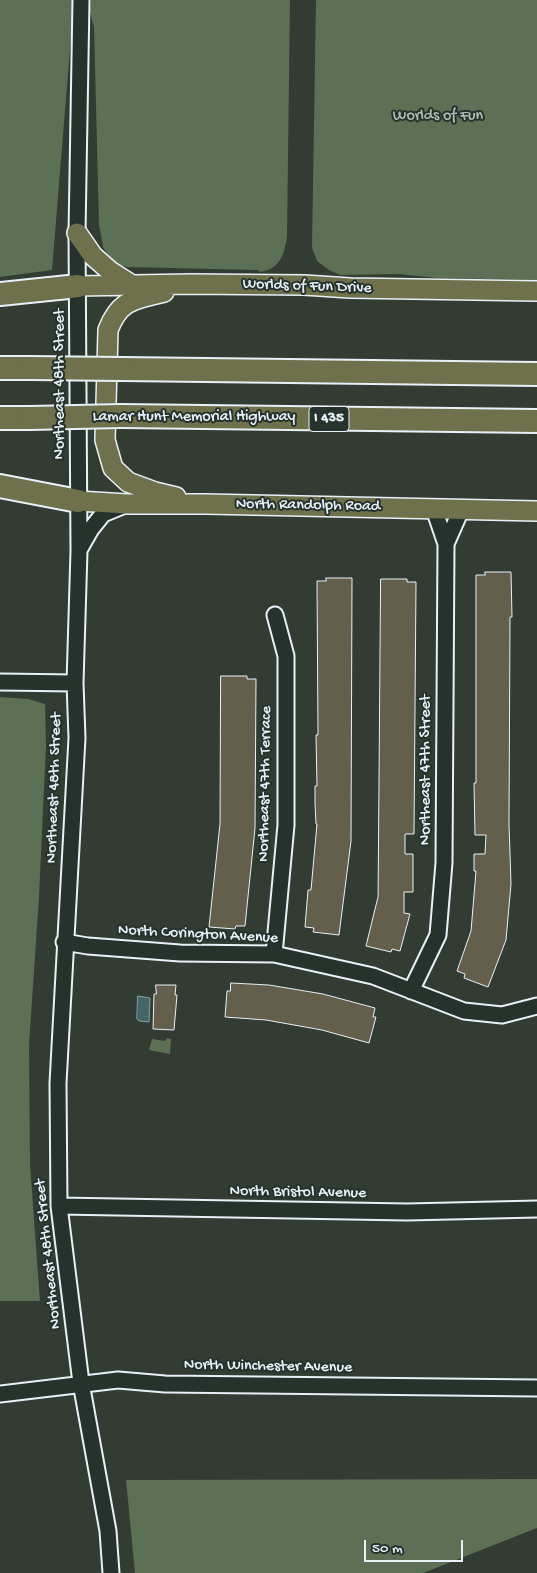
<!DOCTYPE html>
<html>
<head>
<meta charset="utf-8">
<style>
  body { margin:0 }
  #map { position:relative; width:537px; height:1573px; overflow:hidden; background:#323c33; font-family:"Gochi Hand",sans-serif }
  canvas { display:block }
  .scale { position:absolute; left:364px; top:1540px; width:99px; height:22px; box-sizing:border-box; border:2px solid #e8f1f8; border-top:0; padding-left:6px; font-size:15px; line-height:18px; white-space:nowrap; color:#e8f1f8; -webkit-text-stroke:4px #26332d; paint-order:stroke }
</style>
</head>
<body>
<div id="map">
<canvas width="537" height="1573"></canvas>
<div class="scale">50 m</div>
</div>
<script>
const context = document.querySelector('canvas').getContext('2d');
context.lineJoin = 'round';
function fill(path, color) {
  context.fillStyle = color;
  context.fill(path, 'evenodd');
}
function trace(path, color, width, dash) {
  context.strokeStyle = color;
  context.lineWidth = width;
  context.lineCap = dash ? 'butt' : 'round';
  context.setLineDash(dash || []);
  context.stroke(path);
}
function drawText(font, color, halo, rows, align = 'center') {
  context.font = font + ' "Gochi Hand",sans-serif';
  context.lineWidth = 4;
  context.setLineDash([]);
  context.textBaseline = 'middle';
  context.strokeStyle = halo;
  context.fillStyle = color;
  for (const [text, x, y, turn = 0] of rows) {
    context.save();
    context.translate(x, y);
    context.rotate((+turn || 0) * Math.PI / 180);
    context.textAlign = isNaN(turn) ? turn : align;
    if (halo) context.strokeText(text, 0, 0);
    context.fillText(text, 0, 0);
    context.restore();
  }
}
fill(new Path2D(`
  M 0,0 L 74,0 L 52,270 L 0,277 Z
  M 91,0 L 290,0 L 287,237 C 284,255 280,269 260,272 L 258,270 L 127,267 L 112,263 L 103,247 L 99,224 L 94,27 L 90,12 Z
  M 316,0 L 537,0 L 537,280 L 437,278 L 398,274 L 340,275 L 329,270 L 317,261 L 312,248 Z
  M 0,697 L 28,699 L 45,704 L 46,745 L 39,897 L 29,1045 L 30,1165 L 40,1301 L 0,1301 Z
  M 167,1038 L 171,1039 L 170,1054 L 149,1050 L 152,1039 L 165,1041 Z
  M 537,1479 L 537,1528 L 423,1573 L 135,1573 L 126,1480 Z`), '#5b7054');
const water = new Path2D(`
  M 138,996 L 150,998 L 149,1022 L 139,1021 L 137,1019 Z`);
fill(water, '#436767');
trace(water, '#859ea1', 1);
const building = new Path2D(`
  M 485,572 L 511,572 L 512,617 L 510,617 L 509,824 L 511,884 L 506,940 L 488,987 L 464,978 L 465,974 L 457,971 L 471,931 L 476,871 L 474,871 L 474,854 L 485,854 L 486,835 L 475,835 L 474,783 L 476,783 L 476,575 L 485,575 Z
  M 326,578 L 352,578 L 351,841 L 339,935 L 313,932 L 314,928 L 305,927 L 308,890 L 311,890 L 317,824 L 316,824 L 315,803 L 315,786 L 317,786 L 316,735 L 318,735 L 317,581 L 326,581 Z
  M 381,579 L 407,579 L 407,582 L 416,582 L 414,834 L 405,834 L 405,854 L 413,854 L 413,892 L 404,892 L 404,913 L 410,914 L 400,951 L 392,949 L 391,952 L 366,946 L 378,897 Z
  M 221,676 L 247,676 L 247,679 L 256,679 L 255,828 L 245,926 L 236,926 L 235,929 L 209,927 L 220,824 Z
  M 231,983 L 269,985 L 323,994 L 375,1008 L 373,1017 L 376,1017 L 369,1043 L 322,1030 L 266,1020 L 225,1017 L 227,991 L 230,991 Z
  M 156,985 L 176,985 L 175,995 L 177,995 L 174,1030 L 153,1029 L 154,994 L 156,994 Z`);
fill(building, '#645f4d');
trace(building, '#e8f1f8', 1);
const minor = new Path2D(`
  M 81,0 L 77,233 L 79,551 L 75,683 L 77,738 L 58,1083 L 59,1206 L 81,1383 L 108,1531 L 111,1573
  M 446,544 L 461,510
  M 79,550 L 91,529 L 103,514 L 125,505
  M 0,682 L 75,683
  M 64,942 L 88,946 L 180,953 L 274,954 L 373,976 L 464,1011 L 502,1015 L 537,1006
  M 274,954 L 286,825 L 286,656 L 275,615
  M 411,991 L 438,935 L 444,863 L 446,544 L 434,509
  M 59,1206 L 407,1212 L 537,1209
  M 0,1394 L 118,1380 L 165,1384 L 537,1388`);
const major = new Path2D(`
  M 77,233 L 93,256 L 110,271 L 132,285
  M 78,286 L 191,284 L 304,285 L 350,288 L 537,291
  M 164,292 C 134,300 120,299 108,330 L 105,440 L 113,468 L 128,482 L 155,492 L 176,497
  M 78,501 L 127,504 L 206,504 L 537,511`);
const highway = new Path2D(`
  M 0,294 L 78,286
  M 0,368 L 30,368
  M 122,369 L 537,374
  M 121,416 L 537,421
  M 0,418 L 30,418
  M 0,486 L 78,501`);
trace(minor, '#e8f1f8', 19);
trace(major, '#e8f1f8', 22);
trace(highway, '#e8f1f8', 26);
trace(minor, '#26332d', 15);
trace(major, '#6e714b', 19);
trace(highway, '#6e714b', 22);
const highwayBridge = new Path2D(`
  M 30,368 L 122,369
  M 30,418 L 121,416`);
trace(highwayBridge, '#e8f1f8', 26, []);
trace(highwayBridge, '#6e714b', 22);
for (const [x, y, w] of [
  [329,419,40]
]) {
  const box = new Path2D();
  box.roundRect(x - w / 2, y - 12.5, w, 25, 4);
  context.fillStyle = '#26332d';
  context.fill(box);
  trace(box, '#e8f1f8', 1);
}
drawText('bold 15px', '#e8f1f8', null, [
  ["I 435",329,419]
]);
drawText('16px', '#b0bdb6', '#26332d', [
  ["Worlds of Fun",438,117]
]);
drawText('16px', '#e8f1f8', '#26332d', [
  ["Worlds of Fun Drive",307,287,2],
  ["Northeast 48th Street",61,384,-90],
  ["Lamar Hunt Memorial Highway",194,418],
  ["North Randolph Road",308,506,1],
  ["Northeast 47th Street",427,770,-90],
  ["Northeast 47th Terrace",266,784,-89],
  ["Northeast 48th Street",55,788,-88],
  ["North Corington Avenue",198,935,3],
  ["North Bristol Avenue",298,1193,1],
  ["Northeast 48th Street",49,1254,-96],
  ["North Winchester Avenue",268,1367,1]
]);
</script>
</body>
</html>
